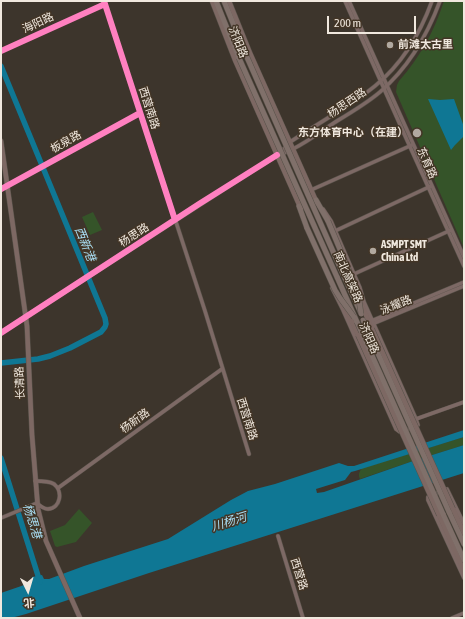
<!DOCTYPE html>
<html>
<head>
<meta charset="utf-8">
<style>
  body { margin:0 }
  #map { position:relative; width:465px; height:619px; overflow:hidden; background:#3d352c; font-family:"Asap Condensed","Noto Sans SC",sans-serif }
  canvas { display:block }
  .frame { position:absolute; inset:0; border:2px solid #f0e8de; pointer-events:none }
  .north { position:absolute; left:8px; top:571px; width:40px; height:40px; -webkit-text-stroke:3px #433526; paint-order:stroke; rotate:175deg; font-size:11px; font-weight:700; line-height:16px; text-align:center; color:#f0e8de }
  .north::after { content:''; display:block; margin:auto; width:14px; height:18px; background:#f0e8de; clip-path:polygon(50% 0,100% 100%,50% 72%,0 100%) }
  .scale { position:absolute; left:327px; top:16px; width:89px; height:18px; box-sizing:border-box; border:2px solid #f0e8de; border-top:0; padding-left:5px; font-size:12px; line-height:14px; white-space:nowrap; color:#f0e8de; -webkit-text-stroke:3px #433526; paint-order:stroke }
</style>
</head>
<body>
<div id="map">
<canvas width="465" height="619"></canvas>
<div class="frame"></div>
<div class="north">北</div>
<div class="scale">200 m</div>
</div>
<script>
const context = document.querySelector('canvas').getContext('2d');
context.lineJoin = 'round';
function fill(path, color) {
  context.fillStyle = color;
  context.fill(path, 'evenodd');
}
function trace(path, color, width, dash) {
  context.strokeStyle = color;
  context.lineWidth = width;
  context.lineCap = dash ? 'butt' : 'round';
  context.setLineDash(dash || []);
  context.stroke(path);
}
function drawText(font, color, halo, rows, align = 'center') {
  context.font = font + ' "Asap Condensed","Noto Sans SC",sans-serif';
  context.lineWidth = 3;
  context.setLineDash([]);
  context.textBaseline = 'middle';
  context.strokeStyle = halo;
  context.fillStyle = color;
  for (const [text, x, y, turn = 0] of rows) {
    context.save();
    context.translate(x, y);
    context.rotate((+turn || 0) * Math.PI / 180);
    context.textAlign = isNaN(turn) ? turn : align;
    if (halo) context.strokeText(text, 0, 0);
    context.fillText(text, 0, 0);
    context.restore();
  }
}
fill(new Path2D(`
  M 444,1 L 464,1 L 464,248 L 396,92 L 397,85 L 399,81 C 420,57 434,32 444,1 Z
  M 93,212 L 102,230 L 90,235 L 82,217 Z
  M 464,437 L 464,445 L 413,461 L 360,479 C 358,475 359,472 362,468 Z
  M 79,509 L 92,523 L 76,542 L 57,547 L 55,546 L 50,531 L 65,525 Z`), '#355429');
fill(new Path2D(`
  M 428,99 L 440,100 L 454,99 L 464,127 L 464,136 L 455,145 L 451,150 Z
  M 464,430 L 464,437 L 355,471 L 351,472 L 345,480 L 316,489 L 317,493 L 324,492 L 413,461 L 464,445 L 464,473 L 149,573 L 26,614 L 11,618 L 1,618 L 1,593 L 30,583 L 32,582 L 32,577 L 42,575 L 44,579 L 49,579 L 84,566 L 168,539 L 231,500 L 248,491 L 275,484 L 339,463 L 348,466 L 354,466 Z`), '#0f7794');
trace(new Path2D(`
  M 1,66 L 105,318 L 106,324 L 105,327 L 101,332 L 70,348 L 50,356 L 38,359 L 1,363
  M 1,458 L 40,582`), '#0f7794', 5.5);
const minor = new Path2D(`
  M 104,1 L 205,311 L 249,454
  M 345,1 L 402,129 L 464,266
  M 349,1 L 464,257
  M 1,51 L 105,4
  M 281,152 L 290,142 C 307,131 325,120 342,109 C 353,102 364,95 375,86 C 402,64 420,34 432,1
  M 1,189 L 140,113
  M 311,190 L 412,145
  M 323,209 L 331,221 L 360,288 L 364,302 L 416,419 L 418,425 L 416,426 L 402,432 L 400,432 L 396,429 L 343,310 L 332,288
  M 335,231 L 431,186
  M 354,274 L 451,230
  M 371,321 L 464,282
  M 358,328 L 370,325 L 464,286
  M 1,333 L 268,161 C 276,156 285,153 293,149 C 309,141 323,130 337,121 C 352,112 367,103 380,92 C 409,67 427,36 440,1
  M 416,419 L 464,402
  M 58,488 L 222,369
  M 1,518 L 37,503 C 40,506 44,509 48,509 C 61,508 63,491 54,484 C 49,481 41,481 35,481
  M 464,524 L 447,489 L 431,495 L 428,497 L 428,500 L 464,578
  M 278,536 L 303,618
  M 452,618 L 464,613`);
const major = new Path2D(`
  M 212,1 L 235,60 L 301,209
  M 229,1 L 250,53 L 317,203
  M 1,141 L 27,326 L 32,435 L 38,509 L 46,541 L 80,618
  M 360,301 L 372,329
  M 346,309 L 358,335
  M 453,509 L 464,533
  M 439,515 L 464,571`);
const highway = new Path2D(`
  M 216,1 L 239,58
  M 224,1 L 246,55
  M 316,200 L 328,221
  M 299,206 L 307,228
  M 343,274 L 360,311
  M 337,277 L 357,322
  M 449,512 L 464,544
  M 443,514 L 464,560`);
trace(minor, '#58524a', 4.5);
trace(major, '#58524a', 5.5);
trace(highway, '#58524a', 6);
trace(minor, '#7d6965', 3.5);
trace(major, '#7d6863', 4.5);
trace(highway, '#80706a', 5);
const majorBridge = new Path2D(`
  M 372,329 L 453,509
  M 358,335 L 439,515`);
const highwayBridge = new Path2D(`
  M 246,55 L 343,274
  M 239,58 L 337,277
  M 328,221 L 355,285 L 359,300 L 361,314
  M 307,228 L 335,290 L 340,298 L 354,317
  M 363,320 L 449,512
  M 357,322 L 443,514`);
trace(majorBridge, '#58524a', 5.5, []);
trace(highwayBridge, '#58524a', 6, []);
trace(majorBridge, '#7d6863', 4.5);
trace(highwayBridge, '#80706a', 5);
trace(new Path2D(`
  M 104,1 L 175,220
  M 1,51 L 105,4
  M 1,189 L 140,113
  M 1,333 L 199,204 L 277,155`), '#ff80c0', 6);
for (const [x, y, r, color] of [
  [390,45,4,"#b1a9a0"],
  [417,133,5,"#b1a9a0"],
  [373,251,4,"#b1a9a0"]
]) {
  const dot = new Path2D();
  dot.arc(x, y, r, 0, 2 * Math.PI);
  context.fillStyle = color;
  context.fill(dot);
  trace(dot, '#433526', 1.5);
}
drawText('11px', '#f0e8de', '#433526', [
  ["海阳路",38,23,-25],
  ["济阳路",238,42,68],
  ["杨思西路",347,103,-34],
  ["西营南路",149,108,72],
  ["板泉路",66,142,-29],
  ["东育路",427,163,66],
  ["杨思路",134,235,-33],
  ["南北高架路",348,277,66],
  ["泳耀路",396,305,-22],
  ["济阳路",369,338,66],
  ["长清路",20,383,-93],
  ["西营南路",247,419,72],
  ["杨新路",135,421,-36],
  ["西营路",299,574,73]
]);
drawText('bold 11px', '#f0e8de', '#433526', [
  ["前滩太古里",398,45],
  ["东方体育中心（在建）",408,133,"right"],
  ["ASMPT SMT",381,245],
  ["China Ltd",381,258]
], 'left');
drawText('italic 12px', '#a9dff5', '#433526', [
  ["西新港",85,244,68],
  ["杨思港",32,521,73],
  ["川杨河",229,522,-17]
]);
</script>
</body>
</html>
